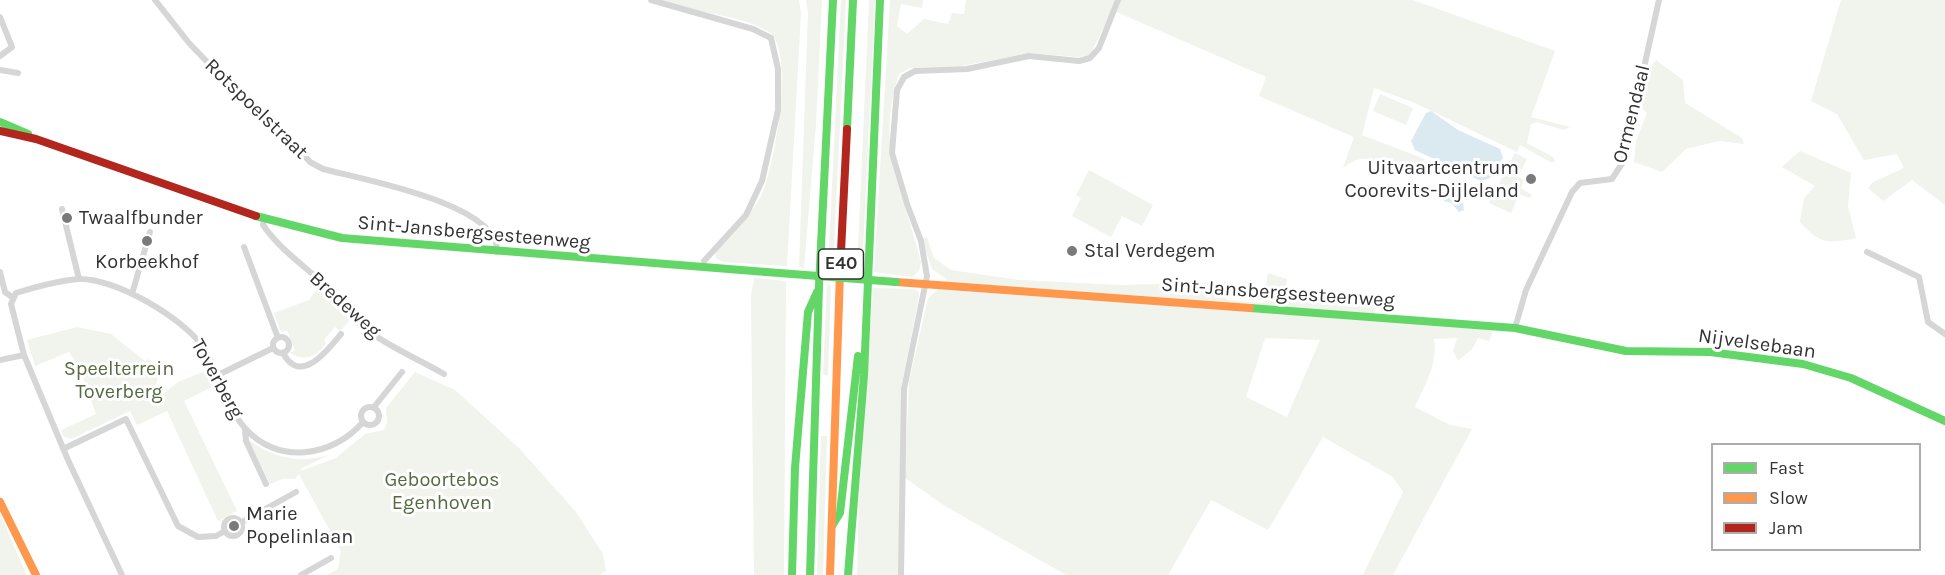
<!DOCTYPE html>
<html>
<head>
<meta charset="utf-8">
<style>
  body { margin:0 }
  #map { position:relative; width:1945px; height:575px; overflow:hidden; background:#fff; font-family:Karla,sans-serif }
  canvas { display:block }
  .legend { position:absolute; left:1711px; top:443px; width:210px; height:108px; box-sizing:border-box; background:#fff; border:2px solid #adadad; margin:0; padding:8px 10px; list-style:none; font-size:18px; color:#323232 }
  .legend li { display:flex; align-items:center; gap:12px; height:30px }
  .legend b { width:30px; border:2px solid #adadad }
</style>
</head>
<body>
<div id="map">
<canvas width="1945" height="575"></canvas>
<ul class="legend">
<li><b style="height:8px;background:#63d668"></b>Fast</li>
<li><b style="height:8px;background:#ff974d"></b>Slow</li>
<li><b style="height:8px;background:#b3261e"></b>Jam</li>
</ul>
</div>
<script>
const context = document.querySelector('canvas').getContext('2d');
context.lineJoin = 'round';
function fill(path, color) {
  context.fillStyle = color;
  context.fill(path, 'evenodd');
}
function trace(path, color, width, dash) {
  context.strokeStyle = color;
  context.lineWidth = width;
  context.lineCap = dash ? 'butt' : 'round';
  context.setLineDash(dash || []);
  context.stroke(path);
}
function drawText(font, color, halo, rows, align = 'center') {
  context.font = font + ' Karla,sans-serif';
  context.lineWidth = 6;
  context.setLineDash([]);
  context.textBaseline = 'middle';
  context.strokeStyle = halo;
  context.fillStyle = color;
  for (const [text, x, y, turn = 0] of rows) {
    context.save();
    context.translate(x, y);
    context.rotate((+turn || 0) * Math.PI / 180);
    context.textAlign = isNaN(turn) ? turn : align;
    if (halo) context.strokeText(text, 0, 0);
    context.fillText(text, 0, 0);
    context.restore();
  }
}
fill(new Path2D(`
  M 663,0 L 799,0 L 801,13 L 787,266 L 723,262 L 716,258 L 715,253 C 727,231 750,219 761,196 C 774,171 796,49 769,32 C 738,13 696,15 663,0 Z
  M 806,0 L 822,0 L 816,124 L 804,268 L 799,267 L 808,13 Z
  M 841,0 L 846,0 L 833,270 L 828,269 Z
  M 869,0 L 875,0 L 862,271 L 857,271 Z
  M 890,0 L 923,0 L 922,8 L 901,4 L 897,26 L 907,34 L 924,19 L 948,24 L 952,13 L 964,14 L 966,0 L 1413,0 L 1555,51 L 1531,117 L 1570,127 L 1564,130 L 1537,122 L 1531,124 L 1527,143 L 1553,157 L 1555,161 L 1552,163 L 1520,145 L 1517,152 L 1415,103 L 1374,88 L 1362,135 L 1425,159 L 1412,176 C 1406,174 1399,173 1392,171 C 1372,165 1367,149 1343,168 L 1354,137 L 1259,96 L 1266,77 L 1112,10 L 1090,55 L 1078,57 L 1029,53 L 962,66 L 910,68 L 899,74 C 874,150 904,191 921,262 L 919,271 L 912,277 L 874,272 Z
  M 1841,0 L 1945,0 L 1945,205 L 1912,180 L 1883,201 L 1868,188 L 1873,182 L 1904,168 L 1897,154 L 1864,160 L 1837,114 L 1811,101 Z
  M 1656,60 L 1683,80 L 1685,103 L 1742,138 L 1744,144 L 1719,141 L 1686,149 L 1662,172 L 1634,162 L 1636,141 L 1647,113 L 1636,102 L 1640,85 Z
  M 1380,94 L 1413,108 L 1406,125 L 1373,111 Z
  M 1800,151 L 1851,173 L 1848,206 L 1856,238 C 1827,244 1820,244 1800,222 L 1804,198 L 1815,186 L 1782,167 Z
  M 1515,153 L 1527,159 L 1518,177 L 1524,180 L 1521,188 L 1532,195 L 1530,198 L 1519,194 L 1511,213 L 1489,203 Z
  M 1089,170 L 1153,205 L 1142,226 L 1122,216 L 1111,237 L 1072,216 L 1081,198 L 1076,195 Z
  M 927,237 L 934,258 L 951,270 L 1019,280 L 1122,285 L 1229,282 L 1227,300 L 1263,303 L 1268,273 L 1287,279 L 1284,297 L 1374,304 L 1376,317 L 1495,326 L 1489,341 L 1478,338 L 1472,349 L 1458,361 L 1453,351 L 1457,338 L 1434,339 C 1438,363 1425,385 1415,407 L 1450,425 L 1472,429 L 1393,575 L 1363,575 L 1403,492 L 1393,477 L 1323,437 L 1268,530 L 1211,500 L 1168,575 L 1066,575 L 945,506 L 905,478 L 909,381 L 928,299 L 947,279 L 932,269 L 922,239 ZM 1265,338 L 1320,340 L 1287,417 L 1246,397 Z
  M 754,278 L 786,281 L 784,575 L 754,575 L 751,296 Z
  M 320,285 L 351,319 L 340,331 L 335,327 L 324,340 L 326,343 C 316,357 306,362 290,353 L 295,350 L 287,330 L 281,332 L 274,313 L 309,300 Z
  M 827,285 L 831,285 L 828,375 L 823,375 Z
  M 873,288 L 912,289 L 918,291 L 919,296 L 901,389 L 899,575 L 857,575 L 859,497 Z
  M 77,327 L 111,334 L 145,361 L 149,359 L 162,369 L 154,389 L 162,395 L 178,382 L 208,370 L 216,385 L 184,401 L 237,511 L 218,521 L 167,411 L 137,425 L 130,411 L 71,439 L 64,437 L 61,430 L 96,414 L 80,369 L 69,352 L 35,366 L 27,340 Z
  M 415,372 L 455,390 L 519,448 L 576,512 L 603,554 L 606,571 L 599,575 L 327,575 L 338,569 L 341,551 L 299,474 L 295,479 L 282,479 L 270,484 L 248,439 C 273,458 298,464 329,455 L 302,468 L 300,471 L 336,458 L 365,434 L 384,430 L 387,423 L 386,408 Z
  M 821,436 L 827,436 L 823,575 L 817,575 Z
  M 0,513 L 26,574 L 27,575 L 0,575 Z`), '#f1f3ed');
fill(new Path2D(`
  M 1431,111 L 1458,130 L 1500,149 L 1503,158 L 1490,178 L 1481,181 L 1415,150 L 1411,141 L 1426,113 Z
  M 1448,189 L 1462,198 L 1464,210 L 1459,212 L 1451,203 L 1444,201 Z`), '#dbe9f0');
trace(new Path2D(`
  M 155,0 L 189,43 L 212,67 L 271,118 L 310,162 L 323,169 C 360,179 501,204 497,252
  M 651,0 L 753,29 L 771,38 L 778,69 L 778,110 L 762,181 L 746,215 L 704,261
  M 0,17 L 12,47 L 0,56
  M 0,70 L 18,73
  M 62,209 L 79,279
  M 264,219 L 263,225 C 281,251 307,268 330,289 C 340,297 344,309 353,318 C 379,343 413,356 444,374
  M 244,247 L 278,338
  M 1867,252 L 1919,277 L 1928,322 L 1945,334
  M 0,272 L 5,292 L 12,297
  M 132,294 L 150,232
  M 1515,328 L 1526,290 L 1572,192 L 1580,183 L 1612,179 L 1623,162 L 1659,0
  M273 345a8 8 0 1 1 16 0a8 8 0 1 1-16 0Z
  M 283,353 C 301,387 329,348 341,334
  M 0,360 L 24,355
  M 218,375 L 273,348
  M361 416a9 9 0 1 1 18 0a9 9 0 1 1-18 0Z
  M 374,407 L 402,372
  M 245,429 L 246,441 L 266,484
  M 63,449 L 126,419 L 178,526 L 198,537 L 216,536 L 225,531
  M224 527a9 9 0 1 1 18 0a9 9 0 1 1-18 0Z
  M 242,522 L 296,492
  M 122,575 L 68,460 L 24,355 L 11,304 L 16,293 C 35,287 58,281 78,279 C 114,277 186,319 205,350 C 219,374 226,406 244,427 C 277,466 333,457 363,422
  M 301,575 L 331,558
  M 901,575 L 904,389 L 927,276 L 921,241 L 907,204 L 892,153 L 897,90 L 904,77 L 915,71 L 967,69 L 1029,56 L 1079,61 L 1090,58 L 1099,48 L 1118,0`), '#d6d6d6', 6);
trace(new Path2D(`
  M 0,122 L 28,134
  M 847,129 L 853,0
  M 256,216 L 342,238 L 766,272
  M 1250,308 L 1515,328 L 1626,351 L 1710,352 L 1803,364 L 1851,378 L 1945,421
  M 832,526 L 840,513 L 858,356
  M 792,575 L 795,468 L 808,312 L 817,292
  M 810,575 L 819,286 L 833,0
  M 848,575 L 864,375 L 880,0`), '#63d668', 8);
trace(new Path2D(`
  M 896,282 L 1250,308
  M 0,502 L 36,575
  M 830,575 L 840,272`), '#ff974d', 8);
trace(new Path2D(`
  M 0,131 L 36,139 L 256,216
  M 840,272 L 847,129`), '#b3261e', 8);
trace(new Path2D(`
  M 766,272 L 896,282`), '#63d668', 8);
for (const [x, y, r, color] of [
  [1531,179,6,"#7a7a7a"],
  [67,218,6,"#7a7a7a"],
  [147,241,6,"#7a7a7a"],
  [1072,251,6,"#7a7a7a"],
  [234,526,6,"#7a7a7a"]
]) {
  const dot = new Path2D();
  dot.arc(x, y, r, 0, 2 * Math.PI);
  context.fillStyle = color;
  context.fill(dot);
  trace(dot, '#fff', 2);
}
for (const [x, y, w] of [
  [841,264,45]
]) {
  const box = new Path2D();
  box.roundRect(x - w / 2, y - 15, w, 30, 4.5);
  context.fillStyle = '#fff';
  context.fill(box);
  trace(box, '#323232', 1.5);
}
drawText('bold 18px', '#323232', null, [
  ["E40",841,264]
]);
drawText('20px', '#323232', '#fff', [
  ["Rotspoelstraat",256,109,44],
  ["Ormendaal",1632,114,-76],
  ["Sint-Jansbergsesteenweg",474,233,5],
  ["Sint-Jansbergsesteenweg",1278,293,4],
  ["Bredeweg",345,305,42],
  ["Nijvelsebaan",1757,344,8],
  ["Toverberg",217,379,61]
]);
drawText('20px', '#323232', '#fff', [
  ["Uitvaartcentrum",1519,168,"right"],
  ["Coorevits-Dijleland",1519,191,"right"],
  ["Twaalfbunder",79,218],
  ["Stal Verdegem",1084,251],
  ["Korbeekhof",147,262,"center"],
  ["Marie",246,514],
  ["Popelinlaan",246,537]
], 'left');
drawText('20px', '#576b41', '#fff', [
  ["Speelterrein",119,369],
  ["Toverberg",119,392],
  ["Geboortebos",442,480],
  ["Egenhoven",442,503]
]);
</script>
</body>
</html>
